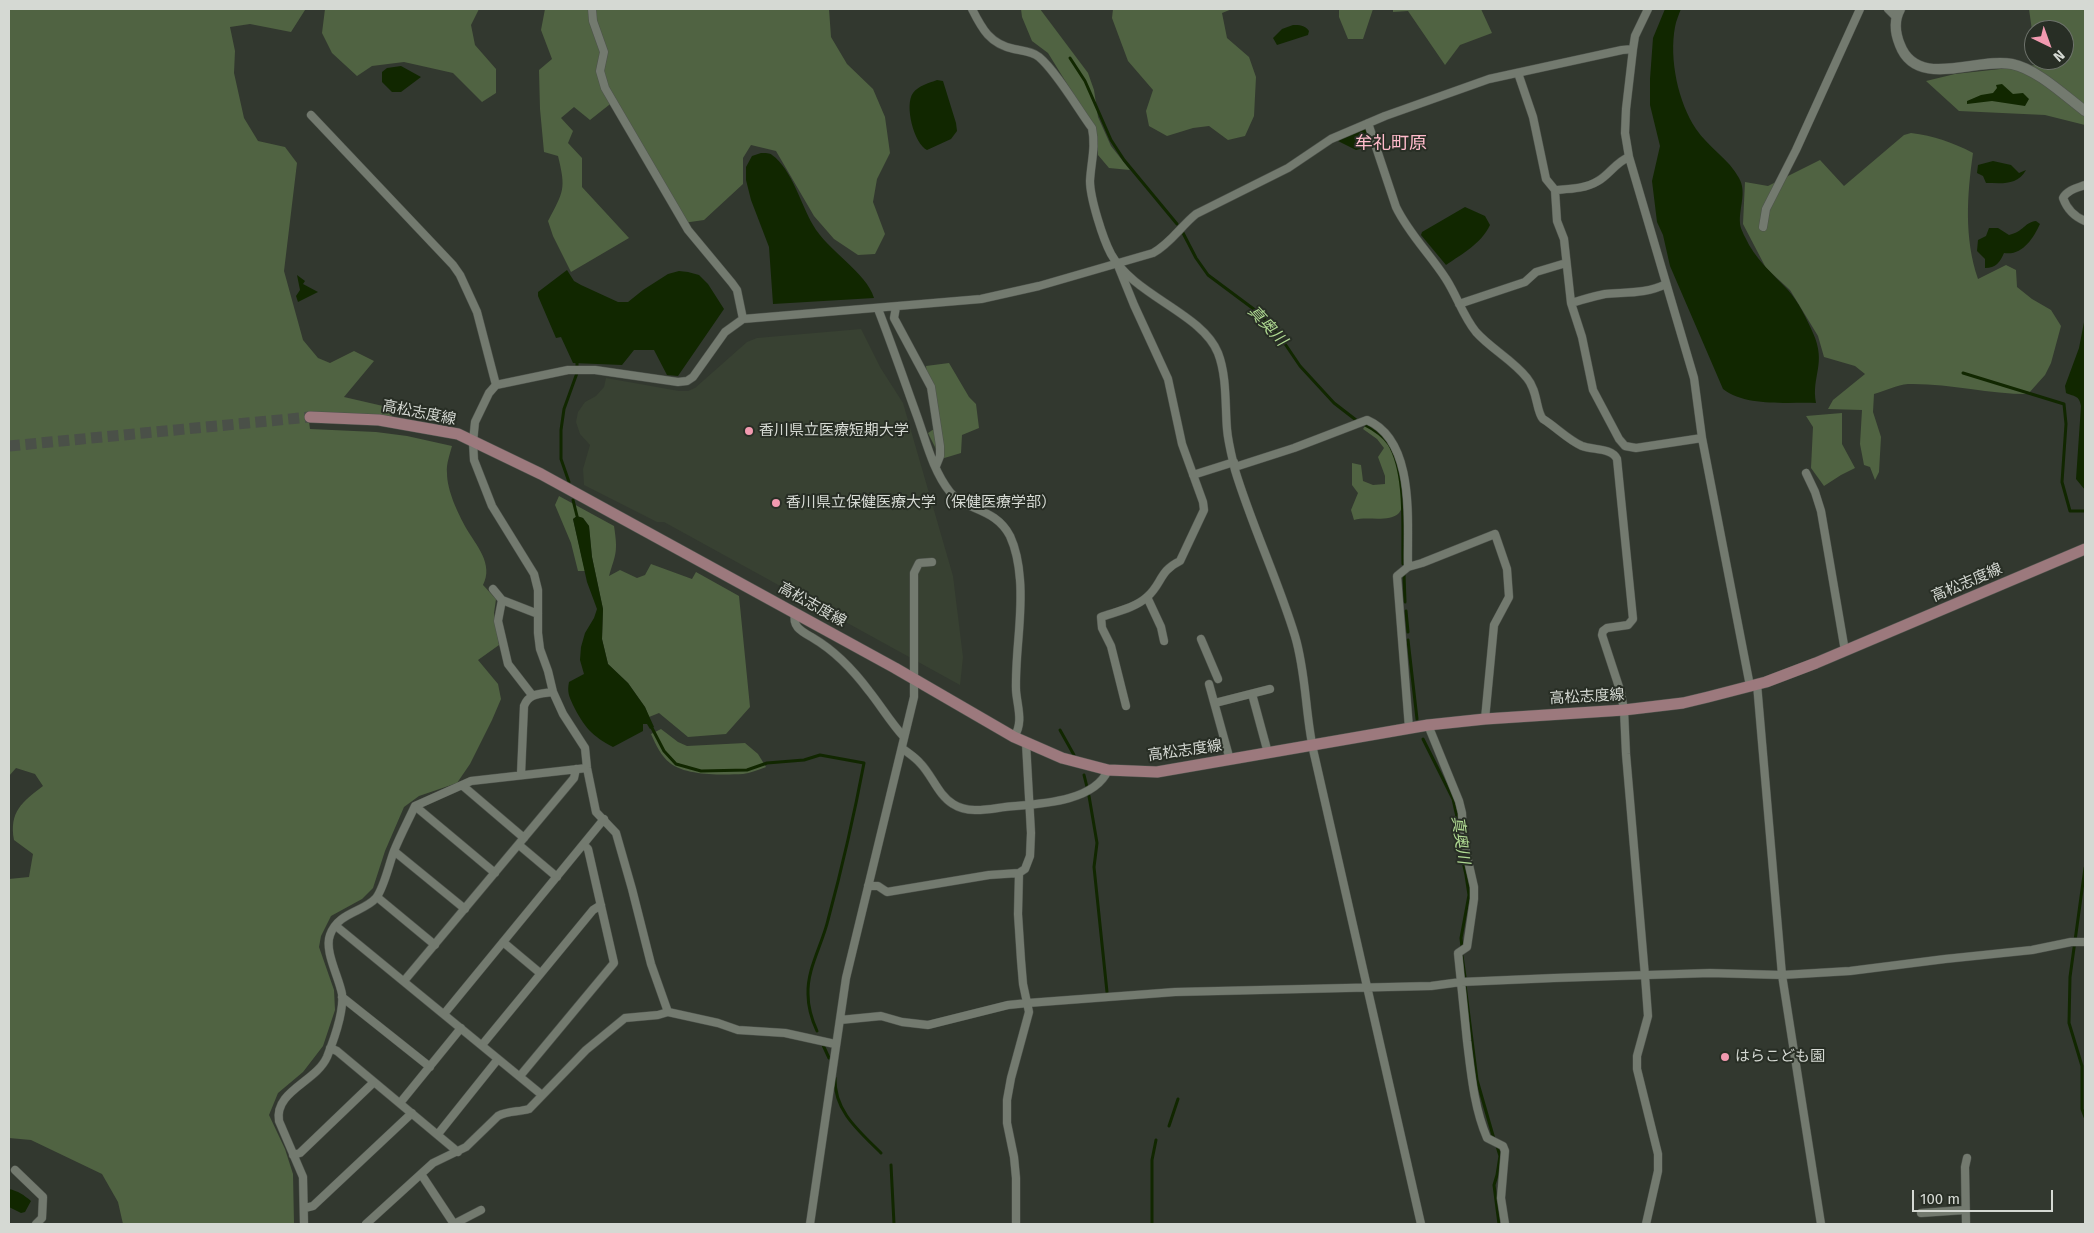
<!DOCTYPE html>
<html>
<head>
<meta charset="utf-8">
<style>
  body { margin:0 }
  #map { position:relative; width:2094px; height:1233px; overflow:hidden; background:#32382f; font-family:"Fira Sans",sans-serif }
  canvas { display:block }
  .frame { position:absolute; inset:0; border:10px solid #d5d9d3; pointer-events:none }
  .north { position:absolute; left:2024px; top:20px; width:50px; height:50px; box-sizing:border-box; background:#282e25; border:1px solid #6d726b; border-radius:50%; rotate:138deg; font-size:14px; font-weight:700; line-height:20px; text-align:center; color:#d5d9d3 }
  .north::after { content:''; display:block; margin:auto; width:18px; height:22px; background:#f29ab0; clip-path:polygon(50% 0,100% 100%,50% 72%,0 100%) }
  .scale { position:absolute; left:1912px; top:1190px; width:141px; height:22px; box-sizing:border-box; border:2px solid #d5d9d3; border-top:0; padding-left:6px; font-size:15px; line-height:18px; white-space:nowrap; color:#d5d9d3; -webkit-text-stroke:4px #282e25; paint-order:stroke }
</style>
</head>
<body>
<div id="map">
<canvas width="2094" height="1233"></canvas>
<div class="frame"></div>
<div class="north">N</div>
<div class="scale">100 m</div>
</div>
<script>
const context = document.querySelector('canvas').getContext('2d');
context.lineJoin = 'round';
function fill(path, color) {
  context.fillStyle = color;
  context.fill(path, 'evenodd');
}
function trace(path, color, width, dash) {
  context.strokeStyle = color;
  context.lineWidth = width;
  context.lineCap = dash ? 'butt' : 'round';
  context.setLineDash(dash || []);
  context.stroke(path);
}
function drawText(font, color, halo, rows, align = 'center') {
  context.font = font + ' "Fira Sans","Noto Sans JP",sans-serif';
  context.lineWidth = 4;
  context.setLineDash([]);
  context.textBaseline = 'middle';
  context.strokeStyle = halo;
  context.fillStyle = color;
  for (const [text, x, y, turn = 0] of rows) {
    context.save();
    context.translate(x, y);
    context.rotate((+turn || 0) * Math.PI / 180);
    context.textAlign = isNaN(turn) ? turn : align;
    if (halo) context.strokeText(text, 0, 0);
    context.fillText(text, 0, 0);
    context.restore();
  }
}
fill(new Path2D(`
  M 861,329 L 880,367 L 903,403 L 953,576 L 963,657 L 960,685 L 664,522 L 657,522 L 584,485 L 583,469 L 590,445 L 580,434 L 576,422 L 578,412 L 585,402 L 596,396 L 604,387 L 606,378 L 679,391 L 688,391 L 695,388 L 747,342 L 757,338 Z`), '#384132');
fill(new Path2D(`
  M 9,9 L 317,9 L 305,10 L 291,32 L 250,24 L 230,27 L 235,51 L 234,73 L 244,118 L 258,141 L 285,147 L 297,163 L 284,271 L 303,340 L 318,358 L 330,363 L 354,351 L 374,361 L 344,397 L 396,409 L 391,417 L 308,414 L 310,429 L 376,432 L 407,436 L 452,446 C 450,454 446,464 447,473 C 447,491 458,513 466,528 C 476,545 494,564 483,585 L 496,599 L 494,613 L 499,645 L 478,660 L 498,684 L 501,699 L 492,720 L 470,764 L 457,783 L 419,796 L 404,807 L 385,851 L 373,888 L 362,899 L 331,916 L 321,936 L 319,947 L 334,990 L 335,1010 L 323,1046 L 303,1072 L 278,1093 L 269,1115 L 285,1149 L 293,1174 L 294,1224 L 123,1224 L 118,1202 L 102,1174 L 31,1140 L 9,1138 L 9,879 L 29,877 L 33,854 L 14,840 C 9,812 22,802 43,786 L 35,774 L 16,768 L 9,776 Z
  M 325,9 L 479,9 L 471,25 L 475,45 L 496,69 L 496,93 L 482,102 L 453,73 L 404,62 L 372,66 L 357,76 L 332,53 L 322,33 Z
  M 545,9 L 829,9 L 831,37 L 847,64 L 873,89 L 885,117 L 890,153 L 877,179 L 873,202 L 885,234 L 875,254 L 858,255 L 834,239 L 814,216 L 776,151 L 751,145 L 743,158 L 743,184 L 704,220 L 683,223 L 614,101 L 590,120 L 574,107 L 561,118 L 573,131 L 568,143 L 582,158 L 582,187 L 629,238 L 571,272 L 553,236 L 548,221 C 564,191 566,189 558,156 L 544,152 L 540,109 L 539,70 L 552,59 L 541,30 Z
  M 1021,9 L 1040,9 L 1088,73 L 1094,90 L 1098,117 L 1111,146 L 1130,170 L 1109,168 L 1098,155 L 1097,134 L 1082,108 L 1048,53 L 1032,41 L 1022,17 Z
  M 1113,9 L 1232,9 L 1222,13 L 1227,38 L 1249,57 L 1256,77 L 1254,116 L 1245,136 L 1228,140 L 1209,126 L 1193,128 L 1167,136 L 1149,126 L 1146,111 L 1153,90 L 1128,61 L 1112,18 Z
  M 1339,9 L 1373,9 L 1363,39 L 1348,39 L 1339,17 Z
  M 1393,9 L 1481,9 L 1492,33 L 1460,45 L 1445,65 L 1408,11 L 1393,12 Z
  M 2029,9 L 2085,9 L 2085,125 L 2045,115 L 1959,111 L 1926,81 L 1955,74 L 2036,65 L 2036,60 L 2064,60 L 2064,30 L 2034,30 L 2034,45 Z
  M 1911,133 C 1934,136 1952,142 1973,153 C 1967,195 1964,238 1978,279 L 2006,265 L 2016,270 L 2017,287 L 2032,299 L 2051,310 L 2061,326 L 2051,363 L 2045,375 L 2028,394 C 1988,394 1948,383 1908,384 C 1897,385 1885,391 1874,394 L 1873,412 L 1881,437 L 1879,472 L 1875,480 L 1870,467 L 1864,465 L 1860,444 L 1862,410 L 1828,409 L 1833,400 L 1865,374 L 1855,366 L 1824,357 L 1818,336 L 1790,290 L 1766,268 L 1743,224 L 1745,182 L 1768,186 L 1820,160 L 1844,186 L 1904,135 Z
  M 949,363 L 969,397 L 976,404 L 979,428 L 962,435 L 961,453 L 941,459 L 928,433 L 934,429 L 926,366 Z
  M 1842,413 L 1842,444 L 1855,468 L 1841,475 L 1824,486 L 1811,468 L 1813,427 L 1806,416 Z
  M 1367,423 C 1377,429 1387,437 1393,446 C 1401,460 1410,500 1399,513 C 1389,523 1367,516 1354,520 L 1351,510 L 1358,493 L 1352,485 L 1352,463 L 1361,465 L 1363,481 L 1373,485 L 1385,484 L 1385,476 L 1378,457 L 1384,448 L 1377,439 L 1363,429 Z
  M 559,496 L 614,526 C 618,552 616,553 609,576 L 620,570 L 637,578 L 645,575 L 651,564 L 692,579 L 696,572 L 739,596 L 750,707 L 726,734 L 688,737 L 659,713 L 649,717 L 645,707 L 628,683 L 608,664 L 602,639 L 603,609 L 592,557 L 589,526 L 583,518 L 577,516 L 573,519 L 585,571 L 578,571 L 571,543 L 555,505 Z
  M 661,729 L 678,742 L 687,746 L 745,743 L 758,754 L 766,767 C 758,770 750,773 743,774 C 723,775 686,776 670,763 C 661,756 656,745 651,734 Z`), '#506342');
fill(new Path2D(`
  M 1665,9 L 1681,9 C 1679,14 1676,21 1675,27 C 1669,59 1678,102 1696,129 C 1708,147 1729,159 1739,178 C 1747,192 1739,208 1740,223 C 1740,227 1743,233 1745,237 C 1755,259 1772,273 1788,290 C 1798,301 1807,319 1813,333 C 1827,364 1811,376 1816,403 C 1787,402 1746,407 1723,389 L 1670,266 L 1663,235 L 1657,222 L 1652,181 L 1660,146 L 1650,105 L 1650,79 L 1653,38 Z
  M 1293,25 C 1299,25 1305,25 1309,31 L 1308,35 L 1277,45 L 1273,38 L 1282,29 Z
  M 401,66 L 421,77 L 401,92 L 392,92 L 382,82 L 382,72 L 387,68 Z
  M 937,80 L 943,81 L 956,123 L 957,131 L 951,139 L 927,150 C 914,144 904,105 913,93 C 918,86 929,83 937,80 Z
  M 2002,84 L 2013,94 L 2023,93 L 2029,99 L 2025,106 L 1992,101 L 1967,104 L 1967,101 L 1981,95 L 1993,93 L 1997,88 L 1996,85 Z
  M 1362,128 L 1367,130 L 1371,146 L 1356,150 L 1338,141 Z
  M 761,153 C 765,153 770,153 772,155 C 792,169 801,205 813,225 C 827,250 867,273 874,298 L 773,304 L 769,247 L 751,200 L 746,180 L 746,167 L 752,156 Z
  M 1993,161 L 2011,165 L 2019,173 L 2026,170 C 2017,186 2002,183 1986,183 L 1983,176 L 1977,173 L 1978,165 Z
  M 1465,207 L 1485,216 L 1490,225 C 1481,244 1462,254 1446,265 L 1421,235 L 1422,232 Z
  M 2036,221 L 2040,224 C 2033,239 2022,256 2004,253 C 2000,262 1996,268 1985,268 L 1985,259 L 1977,251 L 1978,240 L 1986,236 L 1989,228 L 1998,228 L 2009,235 C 2023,232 2025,222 2036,221 Z
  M 567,270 L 574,281 L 581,285 L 618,302 L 628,302 L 643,290 L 668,274 L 679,271 L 688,272 L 699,275 L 708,284 L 724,309 L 678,376 L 667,375 L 654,350 L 634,350 L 622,365 L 573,363 L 561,337 L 556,338 L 538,296 L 538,292 Z
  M 297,275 L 305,281 L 303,284 L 318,292 L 298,302 L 296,296 L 300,290 Z
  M 2085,317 L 2085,490 L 2076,479 L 2081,406 C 2079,395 2075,397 2066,393 L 2065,386 L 2079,348 Z
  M 577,516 L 583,518 L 589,526 L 592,557 L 603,609 L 602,639 L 608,664 L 628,683 L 645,707 L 654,727 L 650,729 L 647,724 L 643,724 L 643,731 L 613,747 C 592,736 584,727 573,705 C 569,696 567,692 569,682 L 584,674 L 580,660 L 581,647 L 585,633 L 594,618 L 597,609 L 587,582 L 573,519 Z
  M 9,1189 C 18,1191 24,1195 31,1201 L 25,1212 L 21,1213 L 9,1207 Z`), '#112700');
trace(new Path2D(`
  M 1070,58 L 1085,81 L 1111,140 L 1124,160 L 1177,224
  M 1182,231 L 1196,258 L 1208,275 L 1259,313 L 1279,335 L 1300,366 L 1334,403 L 1356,420
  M 1963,373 L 2064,404 L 2066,424 L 2062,482 L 2070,511 L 2085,511
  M 1365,425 C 1373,429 1383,436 1389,444 C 1407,474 1402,529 1403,564
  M 569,482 L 561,459 L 561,430 L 564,409 L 577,373 L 577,363
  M 573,500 L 577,516
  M 1404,574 L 1405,602
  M 1406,611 L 1408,632
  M 1408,640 L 1417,719
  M 652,728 L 664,751 L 676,764 L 701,771 L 747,770 L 767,763 L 804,760 L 820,755 L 864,763 C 854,816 842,868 828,920 C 822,945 807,969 808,994 C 808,1007 812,1020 817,1031
  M 1060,730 L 1074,755
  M 1423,739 L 1453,799 L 1457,817 L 1457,834 L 1466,875 L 1469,895 L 1461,938 L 1462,947
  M 1084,775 L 1087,787
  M 1089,796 L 1097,843 L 1094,867 L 1107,992
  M 2085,868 L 2070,977 L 2069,1023 L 2082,1066 L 2082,1109 L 2085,1117
  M 1462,956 L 1465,977
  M 1465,985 L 1477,1080 L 1494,1139
  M 823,1045 L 829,1058
  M 835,1078 C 834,1111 859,1131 881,1153
  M 1169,1126 L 1178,1099
  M 1497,1146 L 1500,1156 L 1497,1175 L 1494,1185 L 1499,1224
  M 891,1165 L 894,1224
  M 1152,1224 L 1152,1160 L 1156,1140`), '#112700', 3);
trace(new Path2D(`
  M 9,446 L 310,417`), '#4a5048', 11, [11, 5.5]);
const minor = new Path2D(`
  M 592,9 L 593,21 L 604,52 L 600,71 L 605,88 L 688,230 L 732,283 L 737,290 L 743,319
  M 972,9 C 982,29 990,44 1014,49 C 1023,51 1032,51 1039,57 C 1056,71 1078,109 1092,128 C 1096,147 1091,162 1090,181 C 1090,198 1103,239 1111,254 C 1134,296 1202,313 1218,353 C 1227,376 1225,405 1227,429 C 1228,442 1232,457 1235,470 C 1252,526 1278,580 1295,636 C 1307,676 1305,718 1315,758 C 1350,914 1386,1069 1421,1224
  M 1648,9 L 1635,36 L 1633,49 L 1626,109 L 1625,133 L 1629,157 L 1694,378 L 1702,438 L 1750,686
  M 1888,9 L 1896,17
  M 1518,73 L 1533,117 L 1546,179 L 1555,190 C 1569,189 1585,189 1598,181 C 1609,175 1616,162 1629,157
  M 311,115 L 453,265 L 460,275 L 477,312 L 496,385 L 489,393 L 475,422 L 473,442 L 474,460 L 492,506 L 534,574 L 538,590 L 538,633 L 540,649 L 548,671 L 553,692 L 563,714 L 585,748 L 587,768 L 596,812 L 616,833 L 632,889 L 651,964 L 668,1012
  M 1368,123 L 1396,207 C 1409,234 1430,254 1446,279 C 1457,296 1463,316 1476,332 C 1491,349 1513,360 1527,378 C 1538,391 1536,412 1543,419 C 1556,427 1568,440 1582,446 C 1593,450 1612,448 1617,459 L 1633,619 L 1628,625 L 1607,628 L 1603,631 L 1602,635 L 1621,693 L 1624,710 L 1626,754 L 1645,976 L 1648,1016 L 1637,1056 L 1637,1069 L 1658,1154 L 1658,1171 L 1646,1224
  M 2085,185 C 2077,188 2067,190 2063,198 C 2067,209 2075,217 2085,221
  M 1555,190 L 1557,221 L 1564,239 L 1571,303 C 1582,300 1594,296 1605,294 C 1627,292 1646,294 1666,284
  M 1763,227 L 1766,209 L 1796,150 L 1860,9
  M 1119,268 L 1134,305 L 1168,379 L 1182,444 L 1203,502 L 1204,510 L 1180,561 C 1159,571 1162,584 1147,597 C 1135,608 1115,612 1101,617 L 1102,628 L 1111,646 L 1126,706
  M 1571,303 L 1582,337 L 1593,390 L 1619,439 L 1625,446 L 1636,448 L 1702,438
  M 1459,304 L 1525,282 L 1536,272 L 1566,263
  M 896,307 L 894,318 L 931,387 L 940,446 L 940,456 L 936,466
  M 878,309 C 892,345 904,380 917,416 C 926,441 933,471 950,492 C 965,511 995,507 1010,536 C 1016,549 1019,566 1020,580 C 1023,616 1015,653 1016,690 C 1017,706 1024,722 1014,737
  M 496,385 L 568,370 L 595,370 L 678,382 L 687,381 L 693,377 L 725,332 L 743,319 L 981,299 L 1039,286 L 1153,253 C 1170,244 1181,226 1196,214 L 1288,168 L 1331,139 L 1385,116 L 1489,79 L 1622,50 L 1633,49
  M 1235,467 L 1294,448 L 1367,420 C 1416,441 1407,522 1408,567
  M 1806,473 L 1815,492 L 1821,511 L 1845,651
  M 1193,475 L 1234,462
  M 493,589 L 502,600 L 498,621 L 508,664 L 532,695
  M 1147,597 L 1161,627 L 1164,641
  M 502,600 L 538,614
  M 795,613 C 792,627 801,631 813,638 C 835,651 854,671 869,691 C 881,706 891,723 904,737
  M 1201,639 L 1218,679
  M 1209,684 L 1230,760
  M 1757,684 L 1782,975 L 1821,1224
  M 1252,694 L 1268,753
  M 1215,703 L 1270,689
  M 1428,725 L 1459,801 L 1462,813 L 1463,839 L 1474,887 L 1474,899 L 1467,947 L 1458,953 C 1461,983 1464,1012 1467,1041 C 1471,1073 1474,1108 1487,1138 L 1503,1146 L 1505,1151 L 1501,1198 L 1505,1224
  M 1409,728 L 1397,576 L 1408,567 L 1422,563 L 1495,534 L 1507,569 L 1509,597 L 1494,625 L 1485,719
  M 902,748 C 908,753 915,757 920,763 C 932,775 938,795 953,804 C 968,814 989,809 1005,807 C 1036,804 1094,803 1108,770
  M 521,774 L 524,706 C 529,693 540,694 553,692
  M 463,786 L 524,838
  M 415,806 L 495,873
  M 519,845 L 557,877
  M 394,851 L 465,909
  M 868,886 L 878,886 L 887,892 L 989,875 L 1019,873 L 1025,869 L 1030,856 L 1031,833 L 1026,743
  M 377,897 L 435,945
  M 336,926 L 542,1095
  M 503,942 L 540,973
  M 404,981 L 574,778 L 576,769
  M 342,997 L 430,1067
  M 444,1014 L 604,819
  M 840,1020 L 881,1016 L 902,1022 L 928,1025 L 1008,1005 L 1028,1003 L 1175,992 L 1431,986 L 1461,982 L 1554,978 L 1710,973 L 1782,975 L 1850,971 L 1945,959 L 2032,950 L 2071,942 L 2085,942
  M 482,1045 L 593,910 L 601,905
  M 330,1048 L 337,1051 L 458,1152
  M 520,1076 L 614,963 L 588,849 L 584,845
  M 400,1103 L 461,1028
  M 438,1134 L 498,1059
  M 293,1155 L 300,1153 L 374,1082
  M 15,1170 L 43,1197 L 42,1218 L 36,1224
  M 421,1174 L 454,1224
  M 305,1208 L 313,1206 L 412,1113
  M 1921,1213 L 1965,1210
  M 304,1224 L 303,1177 L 279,1121 C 274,1091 316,1082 327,1057 C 333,1042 344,1011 342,994 C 339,977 324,951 330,935 C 338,912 364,912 376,898 C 384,888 389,864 394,851 C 400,836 408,821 415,806 L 471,781 L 587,768
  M 366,1224 L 433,1163 L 466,1147 L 498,1116 C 507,1111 519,1112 529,1109 L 586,1050 L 625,1018 L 658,1015 L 668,1012 L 718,1023 L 738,1030 L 785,1033 L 835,1044
  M 454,1224 L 481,1210
  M 810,1224 L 846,978 L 914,697 L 914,573 L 919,563 L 932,562
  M 1016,1224 L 1016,1178 L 1014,1157 L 1007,1123 L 1007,1100 L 1011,1078 L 1029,1012 L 1023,984 L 1021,960 L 1018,914 L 1019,873
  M 1966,1224 L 1965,1167 L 1967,1158`);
const tertiary = new Path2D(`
  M 1900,9 C 1894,20 1895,33 1900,45 C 1917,90 1977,57 2012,64 C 2037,69 2065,96 2085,111`);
const secondary = new Path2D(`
  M 310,417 L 379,420 L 458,434 L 541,474 L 895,668 L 1014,737 L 1062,758 L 1108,770 L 1157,772 L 1428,725 L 1485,719 L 1624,710 L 1683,703 L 1708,697 L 1766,682 L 1816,663 L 2085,549`);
trace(minor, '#4e534c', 9);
trace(tertiary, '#4e534c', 11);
trace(secondary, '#4e534c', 12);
trace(minor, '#737a6f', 8);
trace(tertiary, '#737a6f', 10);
trace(secondary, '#9c797d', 11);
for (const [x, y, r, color] of [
  [749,431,5,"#f29ab0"],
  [776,503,5,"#f29ab0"],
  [1725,1057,5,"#f29ab0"]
]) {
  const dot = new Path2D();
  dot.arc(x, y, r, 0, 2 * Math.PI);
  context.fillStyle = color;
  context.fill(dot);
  trace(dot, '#282e25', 2);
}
drawText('15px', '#d5d9d3', '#282e25', [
  ["高松志度線",419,413,11],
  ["高松志度線",1967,583,-23],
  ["高松志度線",812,605,29],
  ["高松志度線",1587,697,-3],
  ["高松志度線",1185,751,-8]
]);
drawText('15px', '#d5d9d3', '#282e25', [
  ["香川県立医療短期大学",759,431],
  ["香川県立保健医療大学（保健医療学部）",786,503],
  ["はらこども園",1735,1057]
], 'left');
drawText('italic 16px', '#afd992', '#282e25', [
  ["真奥川",1267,326,47],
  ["真奥川",1460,840,82]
]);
drawText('18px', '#ffbbcb', '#282e25', [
  ["牟礼町原",1391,144]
]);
</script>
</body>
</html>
